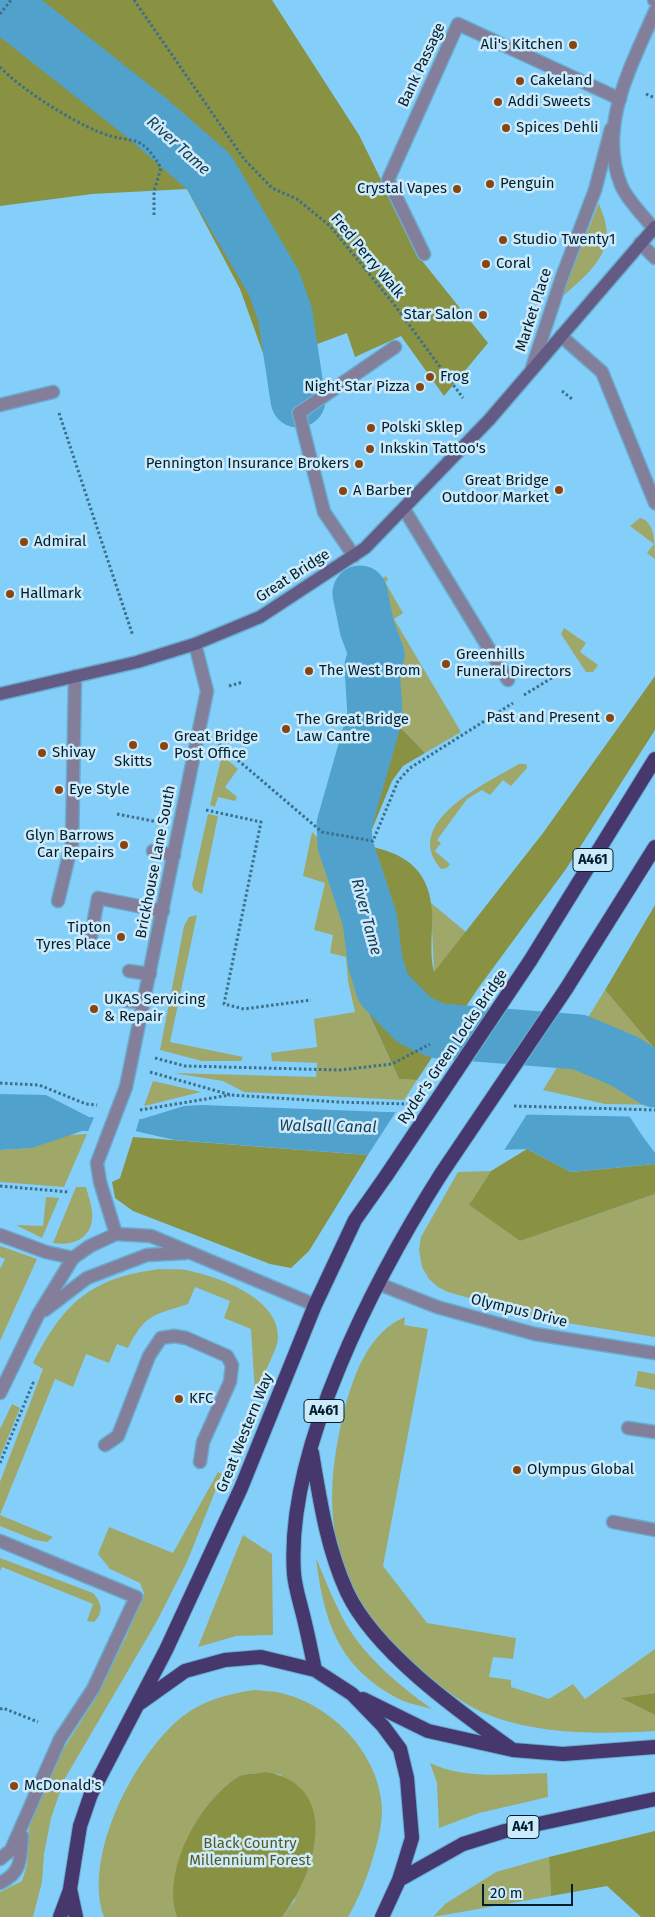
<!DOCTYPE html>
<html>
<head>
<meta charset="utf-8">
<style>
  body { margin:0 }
  #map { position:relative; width:655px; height:1917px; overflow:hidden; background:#84cff9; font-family:"Fira Sans",sans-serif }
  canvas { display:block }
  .scale { position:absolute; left:482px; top:1884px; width:91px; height:22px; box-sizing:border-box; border:2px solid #001f2e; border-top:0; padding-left:6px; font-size:15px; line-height:18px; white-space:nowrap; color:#001f2e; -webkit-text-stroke:4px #cdeafb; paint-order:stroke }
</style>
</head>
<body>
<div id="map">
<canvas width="655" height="1917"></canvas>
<div class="scale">20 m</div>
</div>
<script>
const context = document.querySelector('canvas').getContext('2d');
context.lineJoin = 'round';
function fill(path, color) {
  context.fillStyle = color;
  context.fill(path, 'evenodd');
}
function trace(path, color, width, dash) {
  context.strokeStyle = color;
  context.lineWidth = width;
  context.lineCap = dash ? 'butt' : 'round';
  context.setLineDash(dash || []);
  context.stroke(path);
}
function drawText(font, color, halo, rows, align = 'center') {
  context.font = font + ' "Fira Sans",sans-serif';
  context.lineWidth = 5;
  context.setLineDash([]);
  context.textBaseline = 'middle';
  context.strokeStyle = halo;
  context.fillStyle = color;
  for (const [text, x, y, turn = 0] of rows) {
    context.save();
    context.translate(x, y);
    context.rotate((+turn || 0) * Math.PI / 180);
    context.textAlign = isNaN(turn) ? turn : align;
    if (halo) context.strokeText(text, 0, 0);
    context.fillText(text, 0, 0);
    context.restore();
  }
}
fill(new Path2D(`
  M 599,203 C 601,210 605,218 606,226 C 613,257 580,280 560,299 Z
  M 640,518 C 655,521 655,544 655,559 L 647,553 L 654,544 L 630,526 Z
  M 386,576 L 388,580 L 385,582 L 403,613 L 394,619 L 461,732 L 425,753 L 400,727 L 375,716 L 372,666 L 377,655 L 367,628 L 360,593 Z
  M 564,628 L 586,643 L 580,652 L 598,665 L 593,672 L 586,672 L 561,634 Z
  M 222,755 L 238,769 L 225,787 L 237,797 L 235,801 L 218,797 L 215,807 L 210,805 Z
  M 519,764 L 526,764 L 527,768 L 511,786 L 503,780 L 490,795 L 482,790 L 467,799 L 437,840 L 441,843 L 435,851 L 450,864 L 447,868 L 441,869 C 400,822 487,783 519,764 Z
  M 208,814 L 218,816 L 202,894 L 194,890 L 192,885 Z
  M 312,832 L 319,839 L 352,939 L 353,980 L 399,1079 L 417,1080 L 404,1100 L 244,1092 L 223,1081 L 173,1073 L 316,1077 L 317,1063 L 272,1061 L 271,1053 L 317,1047 L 314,1019 L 355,1012 L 348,981 L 346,957 L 330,953 L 333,935 L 314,930 L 325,883 L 303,876 Z
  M 431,903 L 466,932 L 434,973 Z
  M 197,915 L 170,1042 L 243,1057 L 241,1061 L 202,1061 L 160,1050 L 184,926 L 189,917 Z
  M 605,990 L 655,1049 L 655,1105 L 605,1104 L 543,1090 Z
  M 153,1081 L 201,1092 L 144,1106 Z
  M 87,1134 L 64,1187 L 0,1182 L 0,1150 L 32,1148 L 67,1135 Z
  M 491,1171 L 469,1205 L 520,1241 L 655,1194 L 655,1337 L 542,1319 L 448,1292 L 438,1287 L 429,1279 L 422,1267 L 419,1250 L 421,1237 L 458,1172 Z
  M 76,1187 L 86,1187 C 88,1195 91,1203 92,1211 C 95,1236 75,1247 53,1243 Z
  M 46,1197 L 59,1198 L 42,1238 L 16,1225 L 43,1226 Z
  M 0,1246 L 37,1259 L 0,1341 L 0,1269 L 5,1259 L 0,1257 Z
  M 159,1269 C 169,1270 181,1268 190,1271 C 222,1278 280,1299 278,1339 C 277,1350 260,1381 255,1393 L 251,1329 L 224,1318 L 230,1301 L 195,1287 L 188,1304 C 152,1316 146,1313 128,1348 L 117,1344 L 109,1363 L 86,1354 L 73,1387 L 55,1379 L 0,1515 L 53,1537 L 47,1542 L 35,1540 L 0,1526 L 0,1482 L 43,1369 L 33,1363 C 64,1303 90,1278 159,1269 Z
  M 405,1317 L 404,1325 L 428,1329 L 383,1566 L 427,1623 L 516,1638 L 513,1659 L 493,1657 L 489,1677 L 511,1680 L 511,1687 L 549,1699 L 573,1684 L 585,1699 L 655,1649 L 655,1693 L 622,1698 L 655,1715 L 655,1731 C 602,1734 545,1735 494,1717 C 465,1707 441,1687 418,1667 C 332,1592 317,1517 345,1408 C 354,1373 370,1331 405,1317 Z
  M 638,1371 L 655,1374 L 655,1390 L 635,1386 Z
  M 12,1404 L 20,1408 L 0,1457 L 0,1429 Z
  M 218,1472 L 222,1474 L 187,1562 L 157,1621 L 64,1780 L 51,1818 L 44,1854 L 42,1882 L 33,1917 L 0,1917 L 0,1892 L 22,1881 L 27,1865 L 29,1828 L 43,1791 L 59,1756 L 94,1701 L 126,1637 L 144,1593 L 140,1583 L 110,1569 L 98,1554 L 109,1527 L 173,1553 Z
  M 243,1535 L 272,1554 L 273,1635 L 236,1636 L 198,1647 Z
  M 0,1558 L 93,1593 C 102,1603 104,1612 94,1622 L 87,1621 L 93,1604 L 2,1567 L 0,1571 Z
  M 316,1558 C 324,1577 332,1597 341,1615 C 361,1654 397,1684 432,1709 C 422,1706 409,1704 399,1699 C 338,1667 324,1622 316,1558 Z
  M 254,1690 C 263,1691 272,1691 281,1693 C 332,1705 380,1754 382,1809 C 382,1827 377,1844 372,1861 C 366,1880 358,1900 348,1917 L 282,1917 L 295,1900 L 281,1775 C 269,1773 251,1771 239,1777 C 200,1797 162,1875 177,1917 L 104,1917 C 82,1856 135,1754 183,1716 C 204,1700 228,1694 254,1690 Z
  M 430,1763 C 466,1780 508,1774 547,1773 L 548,1797 L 479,1813 L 439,1828 L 437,1783 Z
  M 549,1857 L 551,1896 L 433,1917 L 445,1904 L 496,1872 Z`), '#9fa769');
fill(new Path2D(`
  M 0,0 L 272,0 L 359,135 L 419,257 L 488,343 L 444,396 L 401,336 L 355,357 L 347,333 L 301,350 L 313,395 L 282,406 L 240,289 L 187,189 L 92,194 L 0,206 Z
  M 360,593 L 367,628 L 377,655 L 372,666 L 375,715 L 400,727 L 425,753 L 403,766 L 392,781 L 370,834 L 325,827 L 321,822 L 340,799 L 358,731 L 345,609 L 342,604 Z
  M 655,676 L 655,730 L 566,869 L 479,987 L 417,1080 L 399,1079 L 353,979 L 352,939 L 319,839 C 370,846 428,846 432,911 C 433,931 429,953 434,972 L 543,833 Z
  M 655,905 L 655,1049 L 605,990 Z
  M 133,1137 L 368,1155 L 309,1251 L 291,1268 L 270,1264 L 133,1211 L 115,1198 L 112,1182 L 120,1178 Z
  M 527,1149 L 571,1172 L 655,1164 L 655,1194 L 520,1241 L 469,1205 L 491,1171 Z
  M 655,1693 L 655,1715 L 621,1698 Z
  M 265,1772 C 343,1784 316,1874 282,1917 L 177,1917 C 161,1872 199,1801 238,1777 C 245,1773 257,1774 265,1772 Z
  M 655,1831 L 655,1917 L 641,1917 L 607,1886 L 551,1896 L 549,1857 Z`), '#899143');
fill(new Path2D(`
  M 576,1037 C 603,1047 632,1054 655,1072 L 655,1093 L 637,1094 L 620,1065 L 570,1047 Z
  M 0,1094 L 46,1095 L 89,1117 L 142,1119 L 184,1106 L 202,1105 L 386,1112 L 655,1117 L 655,1164 L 571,1172 L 527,1149 L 368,1155 L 175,1140 L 135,1131 L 82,1131 L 32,1148 L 0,1150 Z`), '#50a2cd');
fill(new Path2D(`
  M 397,1110 L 529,1111 L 503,1152 L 366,1158 Z
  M 628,1114 L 655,1114 L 655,1153 L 641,1134 Z
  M 95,1115 L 140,1117 L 135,1134 L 87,1134 Z`), '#84cff9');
trace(new Path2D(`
  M 0,2 L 147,118 L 209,172 L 274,283 L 285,314 L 298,400
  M 360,593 L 367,628 L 377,655 L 372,666 L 375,716 L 344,825 L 345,844 L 370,920 L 375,961 L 383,988 L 414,1020 L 438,1031 L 579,1042 L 624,1061 L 655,1080`), '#50a2cd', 55);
const service = new Path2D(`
  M 654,0 L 655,0
  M 640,243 L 655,258
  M 424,254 L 388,180 L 458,24 L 620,99
  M 561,336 L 602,372 L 655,503
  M 532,368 L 562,277 L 595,190 L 611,129
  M 404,509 L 508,680
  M 354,556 L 324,512 L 299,413 L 395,347
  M 153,851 L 174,855
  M 58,901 L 72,843 L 75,676
  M 91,936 L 98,898 L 163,911
  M 129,971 L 150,974
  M 124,1000 L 144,1003
  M 0,1235 L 46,1252 L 73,1258
  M 628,1428 L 655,1432
  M 105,1445 L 118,1436 L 149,1356 L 161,1338 L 174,1336 L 186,1338 L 227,1356 L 232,1365 L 230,1382 L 203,1442 L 200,1462
  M 613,1522 L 655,1530
  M 0,1859 L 11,1850 L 60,1739 L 93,1689 L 136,1597
  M 0,1883 C 23,1872 20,1858 22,1836`);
const minor = new Path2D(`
  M 0,405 L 53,392
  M 126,1087 L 207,691 L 195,644
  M 97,1163 L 100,1182 L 116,1234
  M 379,1284 L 437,1307 L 535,1334 L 655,1353
  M 45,1310 L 87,1278 L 147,1255 L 185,1253
  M 0,1393 L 38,1315 L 73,1258 L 90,1246 L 116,1234 L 151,1236 L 315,1305
  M 0,1541 L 136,1597`);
const tertiary = new Path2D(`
  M 653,228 C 643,215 627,200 621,185 C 597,126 632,65 655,11`);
const secondary = new Path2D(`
  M 0,694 L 137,662 L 195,644 L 260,617 L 365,548 L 489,420 L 655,227`);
const trunk = new Path2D(`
  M 530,961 L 655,759
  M 566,989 L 655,847
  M 312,1453 C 320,1501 327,1548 347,1592 C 375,1652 460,1712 513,1750
  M 315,1670 C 311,1650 307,1630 302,1611 C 299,1599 295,1586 294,1574 C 285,1449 376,1277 441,1174
  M 363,1699 L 428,1731 L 513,1750 L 563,1754 L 655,1747
  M 140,1703 L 185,1671 L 225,1660 L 261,1657 L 315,1670 L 352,1694 L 383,1726 L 400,1749 L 407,1778 L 412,1838 L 399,1880 L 382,1917
  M 399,1880 L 463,1844 L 505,1831 L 655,1799
  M 60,1917 L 70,1890
  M 76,1917 L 70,1889 L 80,1826 L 91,1794 L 166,1650 L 241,1488 L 315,1305 L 355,1220 L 386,1176`);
trace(service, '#6aacd0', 15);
trace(minor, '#6aacd0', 15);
trace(tertiary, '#6aacd0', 15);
trace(secondary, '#6aacd0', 15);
trace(trunk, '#6aacd0', 16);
trace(new Path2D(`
  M 134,0 L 244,159 L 272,188 L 297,199 L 330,226 L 393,303 L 463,398
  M 0,14 L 11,0
  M 0,67 C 22,90 70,120 99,132 C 133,146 139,130 161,168 L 154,191 L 154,216
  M 646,94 L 655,98
  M 562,391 L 572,399
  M 59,413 L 133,636
  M 470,495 L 478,503
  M 229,686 L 243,682
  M 524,695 L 555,676
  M 219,744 L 322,832 L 373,841 L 398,781 L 410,768 L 513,703
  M 206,810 L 261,822 L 224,1004 L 244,1009 L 311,1000
  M 117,814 L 158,822
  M 155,1058 L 185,1066 L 340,1070 L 392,1064 L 430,1044
  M 150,1072 L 231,1095 L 338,1102 L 408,1104
  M 0,1083 L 39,1085 L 86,1104 L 97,1105
  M 514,1106 L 655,1110
  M 140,1110 L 230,1095
  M 0,1186 L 69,1192
  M 0,1463 L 33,1383 L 30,1382
  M 0,1709 L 3,1708 L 38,1722`), '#3c6f8b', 3, [2.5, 2.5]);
trace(service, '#837e9a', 12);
trace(minor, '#837e9a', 12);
trace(tertiary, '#837e9a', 12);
trace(secondary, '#645b84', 12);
trace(trunk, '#46386c', 14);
const minorBridge = new Path2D(`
  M 97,1163 L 126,1087`);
const trunkBridge = new Path2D(`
  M 441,1174 L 566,989
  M 386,1176 L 530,961`);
trace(minorBridge, '#6aacd0', 15, []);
trace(trunkBridge, '#6aacd0', 16, []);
trace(minorBridge, '#837e9a', 12);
trace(trunkBridge, '#46386c', 14);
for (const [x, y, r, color] of [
  [573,45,5,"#874611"],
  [520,81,5,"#874611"],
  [498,102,5,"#874611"],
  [506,128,5,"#874611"],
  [490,184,5,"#874611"],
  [457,189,5,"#874611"],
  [503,240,5,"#874611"],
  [486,264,5,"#874611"],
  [483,315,5,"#874611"],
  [430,377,5,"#874611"],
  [420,387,5,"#874611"],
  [371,428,5,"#874611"],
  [370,449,5,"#874611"],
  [359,464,5,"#874611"],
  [559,490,5,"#874611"],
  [343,491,5,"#874611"],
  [24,542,5,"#874611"],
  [10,594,5,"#874611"],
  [446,664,5,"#874611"],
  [309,671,5,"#874611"],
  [610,718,5,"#874611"],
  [286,729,5,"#874611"],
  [133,745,5,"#874611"],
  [164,746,5,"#874611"],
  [42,753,5,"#874611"],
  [59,790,5,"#874611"],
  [124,845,5,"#874611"],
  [121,937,5,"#874611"],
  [94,1009,5,"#874611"],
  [179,1399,5,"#874611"],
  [517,1470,5,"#874611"],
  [14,1786,5,"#874611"]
]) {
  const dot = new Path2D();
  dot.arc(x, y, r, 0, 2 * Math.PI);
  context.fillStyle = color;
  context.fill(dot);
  trace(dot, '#cdeafb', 2);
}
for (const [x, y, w] of [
  [593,860,40],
  [324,1411,40],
  [523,1827,32]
]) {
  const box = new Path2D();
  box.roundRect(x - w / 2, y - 11.5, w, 23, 4);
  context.fillStyle = '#cdeafb';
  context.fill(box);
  trace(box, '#001f2e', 1);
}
drawText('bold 14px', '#001f2e', null, [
  ["A461",593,860],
  ["A461",324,1411],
  ["A41",523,1827]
]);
drawText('15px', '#001f2e', '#cdeafb', [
  ["Ali's Kitchen",563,45,"right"],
  ["Cakeland",530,81],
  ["Addi Sweets",508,102],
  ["Spices Dehli",516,128],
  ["Penguin",500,184],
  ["Crystal Vapes",447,189,"right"],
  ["Studio Twenty1",513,240],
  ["Coral",496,264],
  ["Star Salon",473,315,"right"],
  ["Frog",440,377],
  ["Night Star Pizza",410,387,"right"],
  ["Polski Sklep",381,428],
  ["Inkskin Tattoo's",380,449],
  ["Pennington Insurance Brokers",349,464,"right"],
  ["Great Bridge",549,481,"right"],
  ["Outdoor Market",549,498,"right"],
  ["A Barber",353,491],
  ["Admiral",34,542],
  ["Hallmark",20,594],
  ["Greenhills",456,655],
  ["Funeral Directors",456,672],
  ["The West Brom",319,671],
  ["Past and Present",600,718,"right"],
  ["The Great Bridge",296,720],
  ["Law Cantre",296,737],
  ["Great Bridge",174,737],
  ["Post Office",174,754],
  ["Shivay",52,753],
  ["Skitts",133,762,"center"],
  ["Eye Style",69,790],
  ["Glyn Barrows",114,836,"right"],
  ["Car Repairs",114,853,"right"],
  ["Tipton",111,928,"right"],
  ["Tyres Place",111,945,"right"],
  ["UKAS Servicing",104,1000],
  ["& Repair",104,1017],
  ["KFC",189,1399],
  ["Olympus Global",527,1470],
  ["McDonald's",24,1786]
], 'left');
drawText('15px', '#001f2e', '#cdeafb', [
  ["Bank Passage",422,65,-65],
  ["Fred Perry Walk",367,256,50],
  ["Market Place",534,310,-72],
  ["Great Bridge",293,576,-33],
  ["Brickhouse Lane South",156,862,-79],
  ["Ryder's Green Locks Bridge",453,1047,-56],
  ["Olympus Drive",519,1311,14],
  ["Great Western Way",245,1433,-68]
]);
drawText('15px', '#545920', '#cdeafb', [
  ["Black Country",250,1844],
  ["Millennium Forest",250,1861]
]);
drawText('italic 16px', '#183c4f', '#cdeafb', [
  ["River Tame",178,146,42],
  ["River Tame",366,917,75],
  ["Walsall Canal",328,1127,1]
]);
</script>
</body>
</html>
